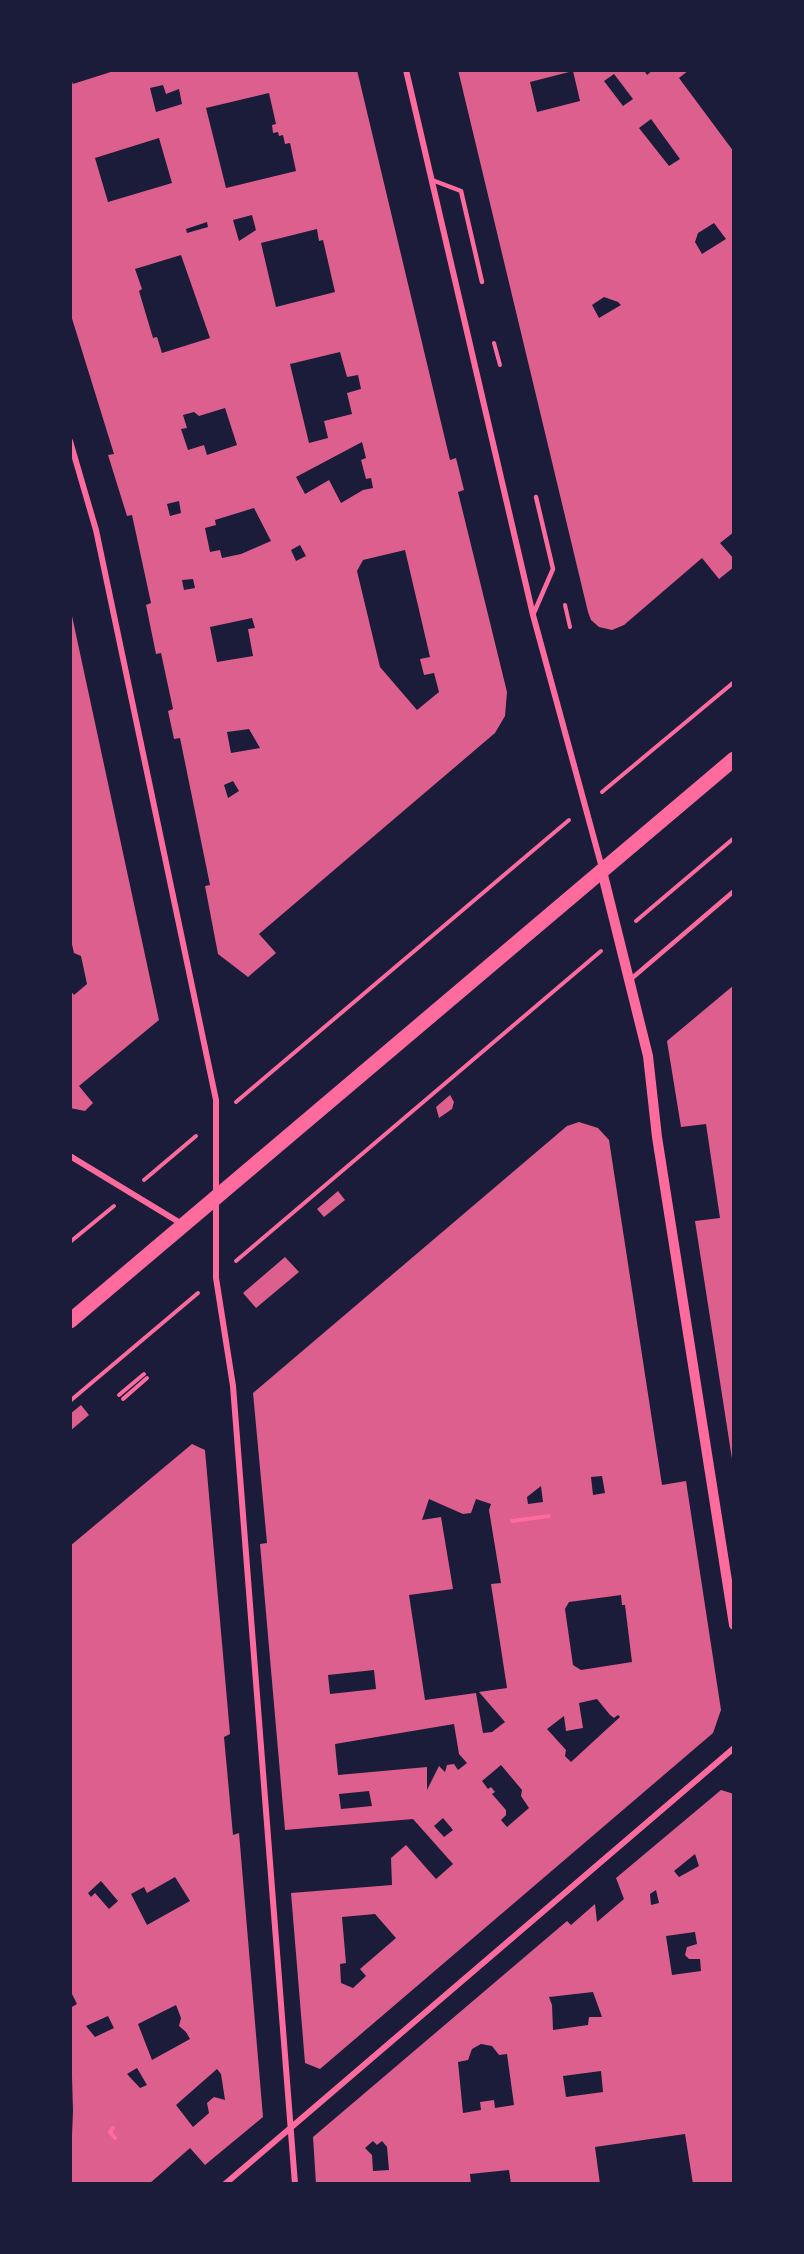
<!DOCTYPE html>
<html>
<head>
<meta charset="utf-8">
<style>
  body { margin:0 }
  #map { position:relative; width:804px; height:2254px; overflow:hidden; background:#1b1b3a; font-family:Figtree,sans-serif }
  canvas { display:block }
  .frame { position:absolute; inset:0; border:72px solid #1b1b3a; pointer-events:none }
</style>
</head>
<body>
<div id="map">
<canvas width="804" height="2254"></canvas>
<div class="frame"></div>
</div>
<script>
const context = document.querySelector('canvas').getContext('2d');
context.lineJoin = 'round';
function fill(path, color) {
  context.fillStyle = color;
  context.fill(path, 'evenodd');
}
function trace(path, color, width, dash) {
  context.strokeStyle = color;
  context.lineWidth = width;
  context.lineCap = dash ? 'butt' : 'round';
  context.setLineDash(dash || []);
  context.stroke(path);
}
fill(new Path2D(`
  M 117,70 L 357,70 L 450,460 L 456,458 L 464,490 L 458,492 L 507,692 L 505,716 L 495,733 L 259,934 L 276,953 L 248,977 L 218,954 L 205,886 L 210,885 L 180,738 L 174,739 L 168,711 L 173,709 L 161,653 L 156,654 L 146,605 L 151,603 L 132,515 L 127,516 L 108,455 L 114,454 L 70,312 L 70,78 L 73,84 ZM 163,85 L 166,94 L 179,89 L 182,104 L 156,112 L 150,88 ZM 269,93 L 276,124 L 272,125 L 273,133 L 278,132 L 279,136 L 283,135 L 285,144 L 290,143 L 296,171 L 226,188 L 206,108 ZM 159,138 L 172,183 L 108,202 L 95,158 ZM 252,215 L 256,230 L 239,241 L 233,220 ZM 207,222 L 208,227 L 187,233 L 186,229 ZM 317,229 L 319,241 L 323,240 L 335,292 L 276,307 L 261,243 ZM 181,255 L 210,338 L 162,353 L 157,337 L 153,338 L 139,291 L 142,289 L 135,269 ZM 340,352 L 347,377 L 358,375 L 361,389 L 347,393 L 352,414 L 324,421 L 328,438 L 309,443 L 290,364 ZM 225,408 L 237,445 L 207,455 L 204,445 L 188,450 L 181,429 L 187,428 L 183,415 L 194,412 L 199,416 ZM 362,442 L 366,458 L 361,460 L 366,479 L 371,478 L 373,488 L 363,490 L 341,503 L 329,480 L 305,494 L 296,477 ZM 179,501 L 181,513 L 170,516 L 167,504 ZM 254,508 L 271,541 L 241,554 L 222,558 L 220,550 L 210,552 L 205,528 L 216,525 L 215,520 ZM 300,545 L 306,556 L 296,561 L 291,550 ZM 405,550 L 430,657 L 420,659 L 424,675 L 434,673 L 439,692 L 417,710 L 380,667 L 357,571 L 363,560 ZM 193,579 L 195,588 L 184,590 L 182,580 ZM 252,618 L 255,628 L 248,629 L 253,656 L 217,662 L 210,627 ZM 249,729 L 260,748 L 231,753 L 227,732 ZM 233,781 L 239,791 L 228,798 L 224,785 Z
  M 458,70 L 644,70 L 647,75 L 653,70 L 689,70 L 679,78 L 734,152 L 734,532 L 720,543 L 734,559 L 734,567 L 719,579 L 702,558 L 624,625 L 612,630 L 599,627 L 591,620 L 588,612 ZM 573,71 L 580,101 L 537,112 L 530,82 ZM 614,74 L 633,99 L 623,106 L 604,81 ZM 651,119 L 680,159 L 669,166 L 639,128 ZM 714,223 L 726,239 L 702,254 L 695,242 L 698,233 ZM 604,297 L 618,302 L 621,305 L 599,318 L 592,305 Z
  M 72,616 L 159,1020 L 79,1086 L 93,1103 L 85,1111 L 70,1108 L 70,990 L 74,995 L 87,984 L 81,956 L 74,953 L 70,936 Z
  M 734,985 L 734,1458 L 732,1459 L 695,1221 L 720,1218 L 706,1124 L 681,1127 L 667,1041 Z
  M 450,1095 L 454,1102 L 452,1109 L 439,1118 L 436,1107 Z
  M 579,1122 L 598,1128 L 609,1140 L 662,1485 L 686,1481 L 721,1710 L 713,1733 L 320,2069 L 305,2063 L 291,1893 L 392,1885 L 391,1858 L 406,1845 L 436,1879 L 453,1864 L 413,1819 L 285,1830 L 260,1544 L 267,1543 L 253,1393 L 567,1126 ZM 602,1476 L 605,1493 L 593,1495 L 591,1477 ZM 541,1486 L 543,1502 L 528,1504 L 527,1497 ZM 429,1499 L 463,1514 L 471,1513 L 476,1499 L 491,1504 L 489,1510 L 501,1583 L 491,1584 L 507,1688 L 479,1692 L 505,1722 L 492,1732 L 483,1733 L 476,1693 L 425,1700 L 409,1595 L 453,1589 L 441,1517 L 422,1520 ZM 621,1595 L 622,1605 L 625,1605 L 632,1662 L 581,1670 L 573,1665 L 565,1609 L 569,1602 ZM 374,1670 L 376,1689 L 330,1694 L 328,1675 ZM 597,1699 L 610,1715 L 614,1718 L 618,1715 L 620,1717 L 571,1762 L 565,1756 L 566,1750 L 547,1729 L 564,1716 L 566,1731 L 583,1728 L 579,1703 ZM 454,1724 L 459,1754 L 467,1763 L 458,1770 L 454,1764 L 447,1765 L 445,1772 L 439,1766 L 427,1790 L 427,1767 L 338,1775 L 335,1744 ZM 501,1765 L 522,1790 L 521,1796 L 529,1808 L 507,1827 L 501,1820 L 506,1815 L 506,1810 L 492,1794 L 495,1792 L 491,1787 L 488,1789 L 482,1781 ZM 369,1791 L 372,1806 L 341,1809 L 339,1794 ZM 443,1818 L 453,1830 L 444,1837 L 434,1826 ZM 375,1914 L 396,1938 L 360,1969 L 366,1976 L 353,1988 L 341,1983 L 340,1964 L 346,1963 L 342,1917 Z
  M 338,1191 L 345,1200 L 324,1217 L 317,1209 Z
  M 285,1257 L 299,1272 L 256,1308 L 243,1293 Z
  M 81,1405 L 89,1415 L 70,1431 L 70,1414 Z
  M 192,1444 L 205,1450 L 230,1734 L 224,1737 L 233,1835 L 239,1833 L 263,2117 L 205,2165 L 190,2148 L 149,2184 L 70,2184 L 73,2111 L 70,2008 L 77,2004 L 70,1990 L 70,1546 ZM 175,1877 L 190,1901 L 147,1925 L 131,1894 L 144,1887 L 147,1893 ZM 101,1881 L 118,1901 L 109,1909 L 95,1893 L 91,1897 L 88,1893 ZM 176,2005 L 181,2018 L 179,2026 L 186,2032 L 190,2039 L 152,2060 L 138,2024 ZM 108,2016 L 114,2028 L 95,2037 L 86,2026 ZM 137,2068 L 147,2085 L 140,2088 L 127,2074 ZM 217,2069 L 221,2074 L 225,2100 L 214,2097 L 207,2103 L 209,2113 L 193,2127 L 176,2105 Z
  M 721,1790 L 734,1794 L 734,2184 L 693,2184 L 685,2134 L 595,2147 L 600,2184 L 511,2184 L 509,2170 L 470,2174 L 471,2184 L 316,2184 L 313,2137 L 567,1921 L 571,1925 L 595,1904 L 597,1922 L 624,1899 L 616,1878 ZM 695,1854 L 699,1866 L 679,1877 L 674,1871 ZM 656,1890 L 659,1903 L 651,1905 L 650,1894 ZM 695,1932 L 697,1944 L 687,1947 L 685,1955 L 689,1959 L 700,1959 L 701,1971 L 672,1975 L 666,1936 ZM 593,1992 L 602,2017 L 589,2017 L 588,2025 L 553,2030 L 552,2005 L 549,1997 ZM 481,2044 L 492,2046 L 499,2055 L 507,2054 L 514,2105 L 495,2108 L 494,2100 L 480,2102 L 481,2110 L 463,2113 L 458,2062 L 468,2060 L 472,2049 ZM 601,2071 L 603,2092 L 566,2097 L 563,2076 ZM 373,2141 L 377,2145 L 382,2141 L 387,2147 L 389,2170 L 373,2171 L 372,2155 L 365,2148 Z`), '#dd5f8e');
trace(new Path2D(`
  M 494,343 L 500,365
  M 565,605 L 570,627
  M 602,792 L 734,682
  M 636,921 L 734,838
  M 236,1102 L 569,820
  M 144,1180 L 196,1136
  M 70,1242 L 114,1206
  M 236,1261 L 601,951
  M 119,1395 L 144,1374
  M 123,1399 L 147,1378
  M 70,1401 L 198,1293
  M 512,1521 L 549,1516
  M 113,2128 L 110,2132 L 115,2138`), '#ff6b9d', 4);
trace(new Path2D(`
  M 432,180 L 461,191 L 482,282
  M 533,615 L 553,569 L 536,497
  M 631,979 L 734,891`), '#ff6b9d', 4.5);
trace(new Path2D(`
  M 406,70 L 533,615 L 602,868
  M 70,441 L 96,530 L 216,1100 L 216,1278 L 233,1386 L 295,2184
  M 70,1156 L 182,1224
  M 225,2184 L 734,1748`), '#ff6b9d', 6);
trace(new Path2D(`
  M 602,871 L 648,1056 L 657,1137 L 734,1625`), '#ff6b9d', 10);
trace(new Path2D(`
  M 70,1321 L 734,759`), '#ff6b9d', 15);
</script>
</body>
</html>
